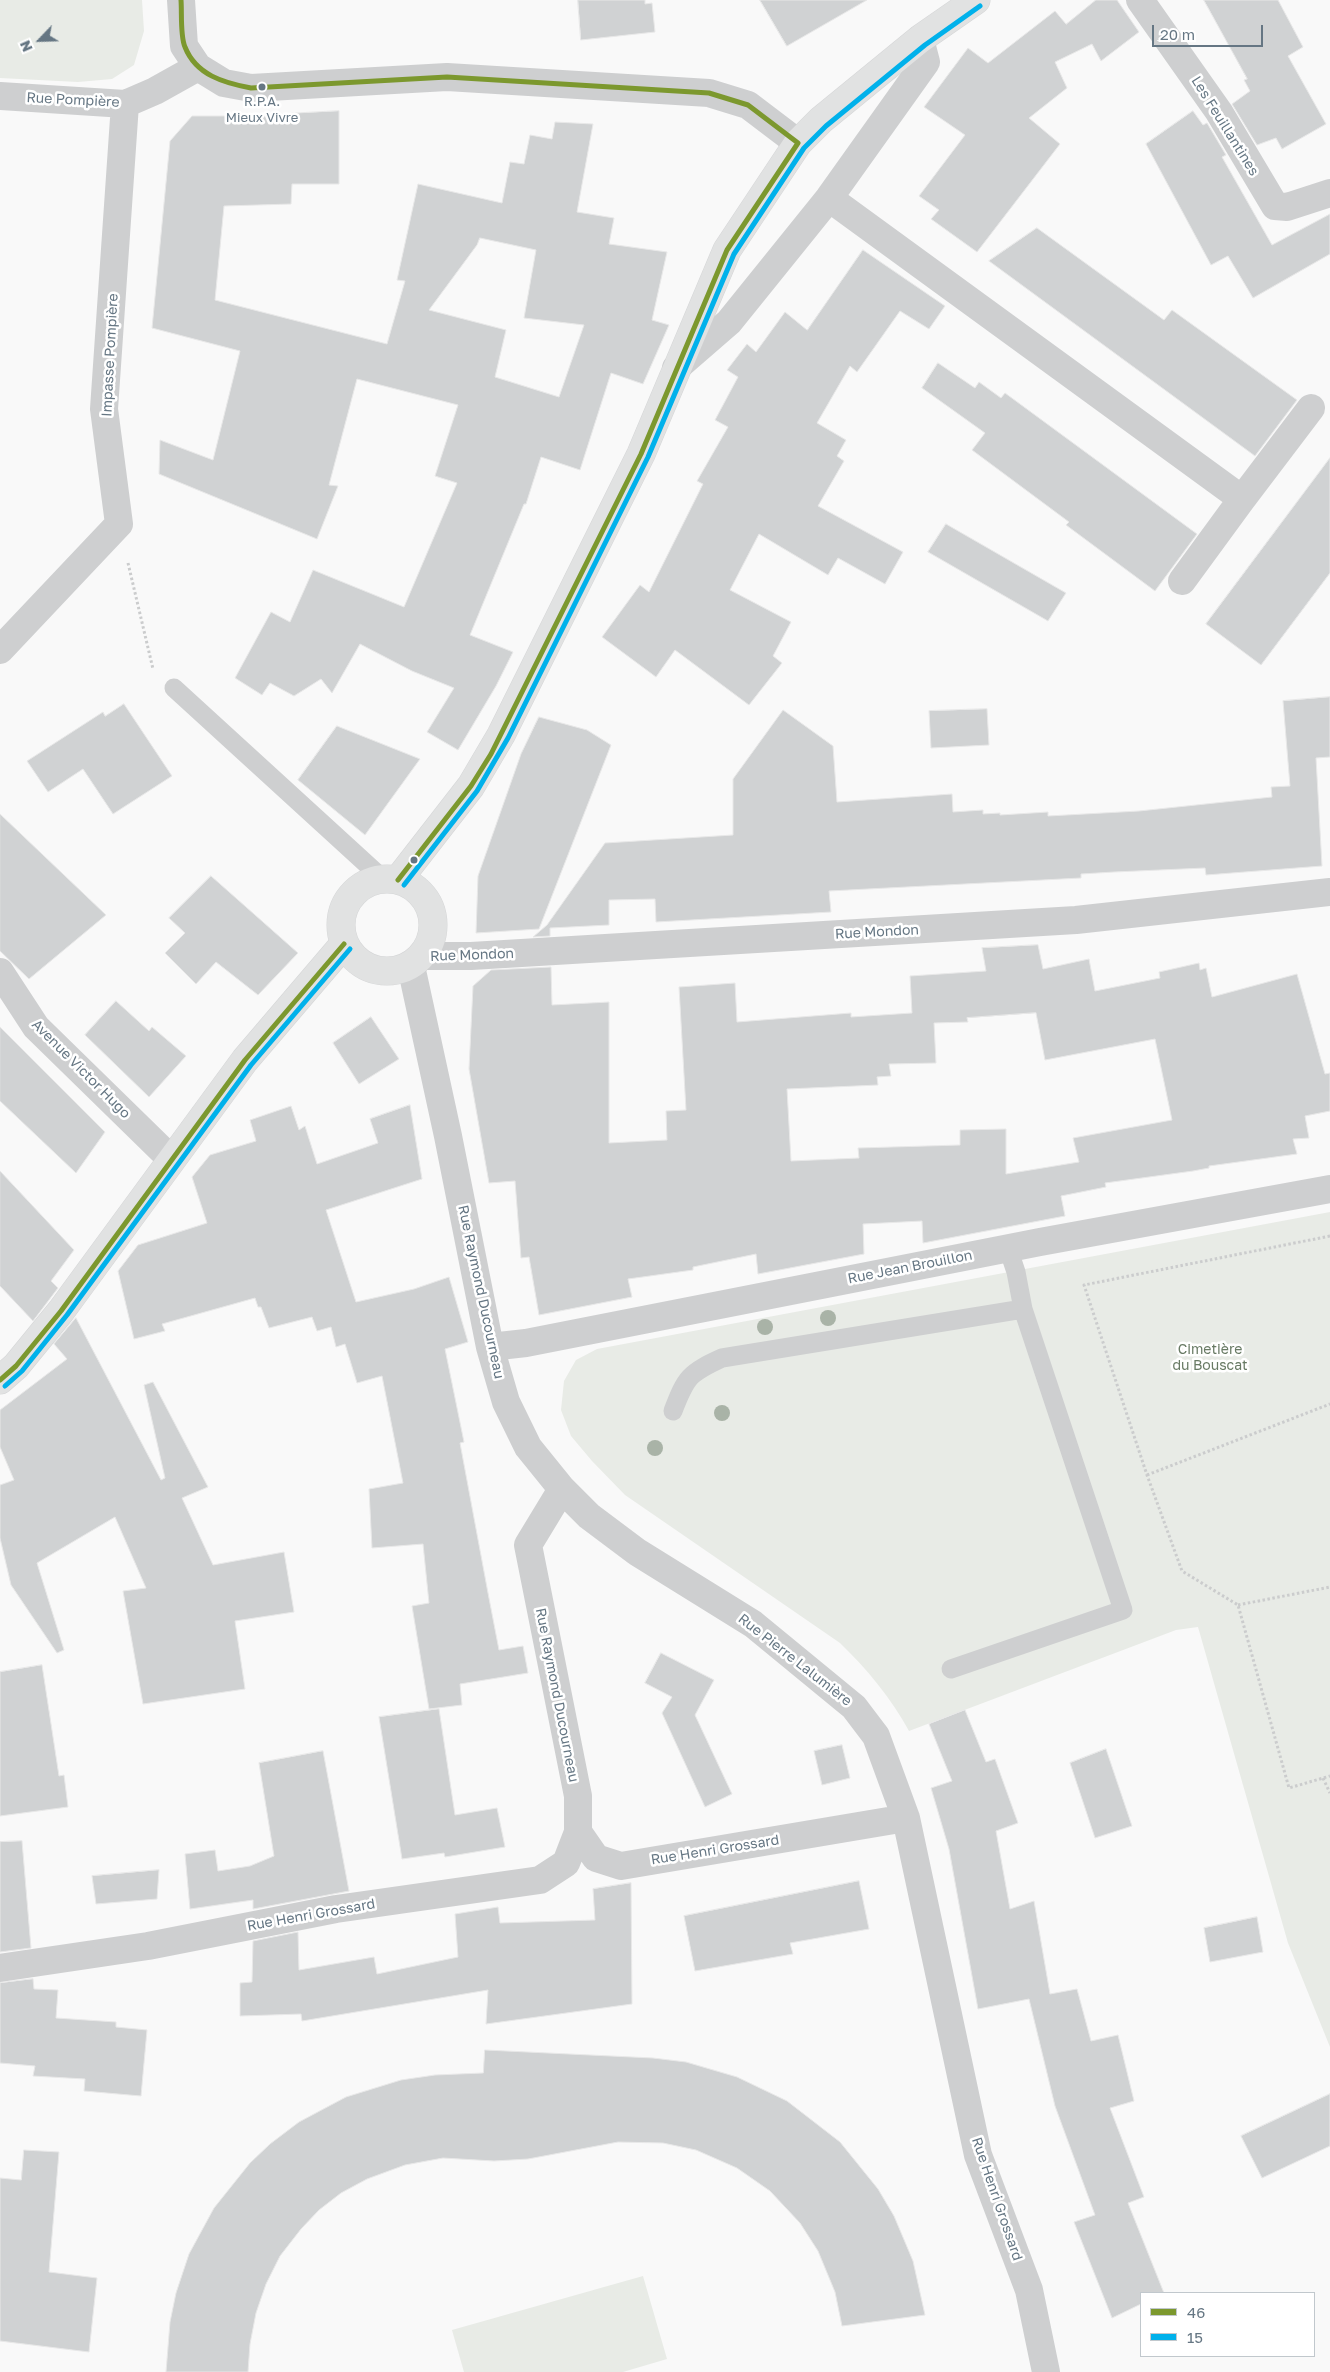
<!DOCTYPE html>
<html>
<head>
<meta charset="utf-8">
<style>
  body { margin:0 }
  #map { position:relative; width:1330px; height:2372px; overflow:hidden; background:#f9f9f9; font-family:"Golos Text",sans-serif }
  canvas { display:block }
  .legend { position:absolute; left:1140px; top:2292px; width:175px; height:65px; box-sizing:border-box; background:#fff; border:1px solid #c1c8cd; margin:0; padding:6px 9px; list-style:none; font-size:15px; color:#657683 }
  .legend li { display:flex; align-items:center; gap:10px; height:25px }
  .legend b { width:25px; border:1px solid #c1c8cd }
  .north { position:absolute; left:15px; top:15px; width:50px; height:50px; -webkit-text-stroke:4px #fff; paint-order:stroke; rotate:246deg; font-size:14px; font-weight:700; line-height:20px; text-align:center; color:#657683 }
  .north::after { content:''; display:block; margin:auto; width:18px; height:22px; background:#657683; clip-path:polygon(50% 0,100% 100%,50% 72%,0 100%) }
  .scale { position:absolute; left:1152px; top:25px; width:111px; height:22px; box-sizing:border-box; border:2px solid #657683; border-top:0; padding-left:6px; font-size:15px; line-height:18px; white-space:nowrap; color:#657683; -webkit-text-stroke:4px #fff; paint-order:stroke }
</style>
</head>
<body>
<div id="map">
<canvas width="1330" height="2372"></canvas>
<ul class="legend">
<li><b style="height:6px;background:#7c982e"></b>46</li>
<li><b style="height:6px;background:#00b1eb"></b>15</li>
</ul>
<div class="north">N</div>
<div class="scale">20 m</div>
</div>
<script>
const context = document.querySelector('canvas').getContext('2d');
context.lineJoin = 'round';
function fill(path, color) {
  context.fillStyle = color;
  context.fill(path, 'evenodd');
}
function trace(path, color, width, dash) {
  context.strokeStyle = color;
  context.lineWidth = width;
  context.lineCap = dash ? 'butt' : 'round';
  context.setLineDash(dash || []);
  context.stroke(path);
}
function drawText(font, color, halo, rows, align = 'center') {
  context.font = font + ' "Golos Text",sans-serif';
  context.lineWidth = 5;
  context.setLineDash([]);
  context.textBaseline = 'middle';
  context.strokeStyle = halo;
  context.fillStyle = color;
  for (const [text, x, y, turn = 0] of rows) {
    context.save();
    context.translate(x, y);
    context.rotate((+turn || 0) * Math.PI / 180);
    context.textAlign = isNaN(turn) ? turn : align;
    if (halo) context.strokeText(text, 0, 0);
    context.fillText(text, 0, 0);
    context.restore();
  }
}
fill(new Path2D(`
  M 0,0 L 142,0 L 144,31 L 134,65 L 112,79 L 78,82 L 0,78 Z
  M 1330,1212 L 1330,2047 L 1288,1943 L 1198,1627 L 1176,1630 L 909,1731 C 891,1698 867,1669 840,1643 L 625,1495 L 592,1461 L 571,1436 L 561,1410 L 564,1381 L 576,1360 L 597,1349 Z
  M 643,2276 L 667,2359 L 623,2372 L 464,2372 L 452,2330 Z`), '#e8ebe6');
const building = new Path2D(`
  M 578,0 L 645,0 L 645,4 L 652,3 L 655,32 L 581,40 Z
  M 760,0 L 867,0 L 787,46 Z
  M 1096,0 L 1117,0 L 1139,32 L 1101,61 L 1092,44 L 1055,62 L 1067,88 L 1029,118 L 1060,144 L 977,252 L 931,219 L 939,210 L 919,196 L 965,135 L 924,107 L 968,48 L 988,63 L 1055,11 L 1066,24 Z
  M 1204,0 L 1278,0 L 1303,47 L 1288,56 L 1326,124 L 1282,149 L 1276,138 L 1257,145 L 1232,104 L 1250,91 L 1244,80 L 1247,79 Z
  M 339,111 L 339,184 L 292,184 L 291,204 L 224,206 L 215,300 L 387,344 L 405,281 L 397,280 L 418,184 L 502,203 L 510,162 L 524,164 L 530,135 L 552,139 L 555,122 L 593,124 L 577,212 L 614,218 L 609,244 L 667,252 L 652,320 L 669,325 L 643,384 L 611,373 L 580,470 L 541,457 L 526,504 L 524,504 L 470,635 L 513,652 L 496,686 L 458,750 L 427,732 L 454,688 L 412,671 L 360,644 L 332,693 L 321,679 L 294,696 L 270,683 L 262,695 L 235,678 L 271,612 L 290,622 L 313,570 L 404,607 L 457,483 L 435,476 L 458,405 L 357,379 L 329,485 L 338,486 L 317,539 L 159,474 L 160,440 L 213,460 L 240,351 L 152,328 L 170,141 L 192,116 L 242,116 ZM 480,238 L 536,250 L 524,318 L 584,325 L 559,397 L 495,377 L 506,330 L 429,310 L 477,245 Z
  M 1193,111 L 1203,125 L 1207,123 L 1226,155 L 1222,157 L 1272,245 L 1330,214 L 1330,254 L 1253,298 L 1228,256 L 1211,265 L 1146,144 Z
  M 1037,228 L 1164,320 L 1172,310 L 1297,400 L 1255,456 L 989,261 Z
  M 863,250 L 945,306 L 929,329 L 900,311 L 857,372 L 850,366 L 817,423 L 846,440 L 837,456 L 844,461 L 818,506 L 903,552 L 885,584 L 838,558 L 828,575 L 759,534 L 730,590 L 791,622 L 773,656 L 782,663 L 749,705 L 675,650 L 656,677 L 602,637 L 640,585 L 649,592 L 703,484 L 697,481 L 728,427 L 715,420 L 738,377 L 727,370 L 747,344 L 756,352 L 785,312 L 807,330 Z
  M 938,363 L 975,388 L 979,382 L 1001,398 L 1005,393 L 1197,534 L 1155,591 L 1066,525 L 1069,522 L 972,450 L 985,433 L 922,388 Z
  M 1330,458 L 1330,573 L 1261,665 L 1206,624 Z
  M 946,524 L 1066,593 L 1048,621 L 928,552 Z
  M 1330,697 L 1330,757 L 1316,758 L 1322,866 L 1206,875 L 1205,868 L 1114,872 L 1081,874 L 1081,878 L 829,891 L 831,912 L 656,922 L 655,899 L 609,900 L 609,925 L 550,928 L 550,936 L 533,937 L 547,925 L 605,843 L 733,835 L 733,779 L 783,710 L 833,746 L 837,802 L 952,794 L 953,812 L 983,810 L 983,814 L 1000,813 L 1000,815 L 1048,812 L 1048,816 L 1139,811 L 1272,797 L 1271,787 L 1290,786 L 1283,701 Z
  M 124,704 L 172,776 L 113,814 L 83,769 L 48,792 L 27,761 L 103,712 L 105,716 Z
  M 987,709 L 989,745 L 931,748 L 929,711 Z
  M 539,717 L 587,730 L 611,745 L 539,929 L 476,933 L 478,876 L 521,754 Z
  M 337,726 L 420,759 L 365,835 L 298,780 Z
  M 0,814 L 106,915 L 29,979 L 0,951 Z
  M 211,876 L 298,953 L 258,995 L 216,962 L 196,984 L 165,953 L 185,933 L 169,918 Z
  M 1038,945 L 1043,969 L 1089,959 L 1095,991 L 1160,978 L 1159,972 L 1199,963 L 1200,970 L 1206,968 L 1212,997 L 1297,974 L 1325,1074 L 1330,1073 L 1330,1111 L 1305,1116 L 1309,1138 L 1293,1139 L 1297,1154 L 1209,1166 L 1209,1168 L 1193,1171 L 1105,1183 L 1106,1187 L 1061,1196 L 1065,1216 L 923,1243 L 922,1221 L 863,1224 L 864,1254 L 758,1274 L 756,1254 L 693,1267 L 693,1270 L 628,1279 L 632,1297 L 539,1315 L 529,1257 L 521,1258 L 515,1181 L 489,1183 L 469,1069 L 473,986 L 491,970 L 551,967 L 552,1005 L 609,1002 L 609,1143 L 667,1140 L 666,1111 L 686,1110 L 679,987 L 735,983 L 737,1022 L 851,1013 L 851,1017 L 912,1013 L 910,976 L 986,971 L 982,948 ZM 1036,1013 L 1045,1060 L 1155,1039 L 1172,1120 L 1073,1138 L 1079,1162 L 1006,1174 L 1006,1129 L 960,1130 L 960,1145 L 858,1148 L 859,1158 L 791,1161 L 787,1089 L 878,1085 L 877,1077 L 891,1076 L 889,1064 L 936,1063 L 934,1023 L 968,1022 L 967,1018 Z
  M 116,1001 L 149,1031 L 152,1027 L 186,1056 L 149,1097 L 85,1035 Z
  M 371,1017 L 399,1059 L 359,1084 L 333,1043 Z
  M 0,1027 L 105,1132 L 76,1173 L 0,1101 Z
  M 410,1105 L 422,1179 L 326,1210 L 356,1302 L 414,1289 L 449,1277 L 468,1342 L 445,1349 L 464,1442 L 460,1443 L 488,1593 L 499,1650 L 523,1646 L 528,1673 L 460,1684 L 462,1705 L 429,1709 L 412,1606 L 429,1603 L 423,1544 L 372,1548 L 369,1489 L 403,1483 L 382,1376 L 357,1383 L 345,1344 L 336,1347 L 331,1327 L 317,1331 L 312,1317 L 269,1328 L 261,1307 L 258,1307 L 255,1298 L 162,1324 L 165,1331 L 134,1339 L 118,1271 L 138,1245 L 207,1223 L 192,1177 L 210,1155 L 256,1141 L 250,1120 L 291,1106 L 299,1130 L 305,1126 L 317,1164 L 378,1143 L 370,1119 Z
  M 0,1171 L 74,1250 L 51,1281 L 58,1288 L 33,1321 L 0,1286 Z
  M 76,1318 L 161,1480 L 165,1478 L 144,1385 L 153,1382 L 208,1487 L 182,1498 L 213,1565 L 284,1552 L 294,1612 L 235,1621 L 245,1689 L 143,1704 L 123,1591 L 146,1588 L 115,1517 L 37,1563 L 64,1650 L 57,1653 L 11,1585 L 0,1538 L 0,1485 L 14,1480 L 0,1447 L 0,1410 L 67,1359 L 54,1344 Z
  M 661,1653 L 714,1680 L 695,1715 L 732,1794 L 705,1807 L 662,1713 L 672,1697 L 645,1683 Z
  M 42,1665 L 59,1776 L 64,1775 L 68,1807 L 0,1816 L 0,1672 Z
  M 439,1709 L 455,1815 L 497,1808 L 505,1847 L 445,1857 L 444,1853 L 402,1859 L 379,1717 Z
  M 965,1710 L 986,1762 L 995,1759 L 1018,1823 L 996,1831 L 1010,1909 L 1034,1901 L 1050,1994 L 1077,1989 L 1091,2041 L 1118,2035 L 1134,2101 L 1110,2108 L 1144,2197 L 1128,2203 L 1164,2293 L 1141,2293 L 1141,2304 L 1112,2318 L 1074,2222 L 1095,2215 L 1055,2106 L 1029,1999 L 978,2009 L 949,1849 L 931,1788 L 952,1781 L 929,1724 Z
  M 842,1745 L 850,1778 L 822,1785 L 814,1751 Z
  M 1106,1749 L 1132,1826 L 1095,1838 L 1070,1763 Z
  M 323,1751 L 349,1891 L 253,1909 L 253,1900 L 190,1909 L 185,1854 L 215,1850 L 218,1871 L 250,1866 L 274,1856 L 259,1763 Z
  M 22,1841 L 31,1948 L 0,1952 L 0,1842 Z
  M 159,1870 L 157,1899 L 96,1904 L 92,1876 Z
  M 859,1881 L 869,1929 L 790,1943 L 793,1954 L 695,1971 L 684,1916 Z
  M 631,1883 L 632,2004 L 486,2024 L 488,1990 L 302,2021 L 301,2014 L 240,2016 L 240,1983 L 252,1982 L 253,1941 L 298,1932 L 299,1970 L 374,1957 L 377,1974 L 458,1957 L 455,1914 L 498,1907 L 500,1923 L 595,1920 L 593,1889 Z
  M 1257,1917 L 1263,1952 L 1210,1962 L 1204,1928 Z
  M 33,1979 L 34,1989 L 58,1990 L 56,2018 L 116,2022 L 116,2027 L 147,2030 L 141,2096 L 84,2091 L 85,2079 L 33,2076 L 35,2066 L 0,2063 L 0,1983 Z
  M 485,2050 L 653,2058 L 686,2062 L 737,2077 L 787,2101 L 840,2142 L 878,2189 L 894,2216 L 913,2261 L 925,2315 L 842,2326 L 835,2292 L 818,2251 L 800,2223 L 770,2191 L 737,2168 L 696,2150 L 663,2143 L 618,2142 L 528,2159 L 494,2161 L 443,2158 L 405,2165 L 367,2179 L 341,2193 L 319,2210 L 301,2229 L 280,2256 L 266,2284 L 256,2313 L 250,2344 L 248,2372 L 166,2372 L 170,2322 L 176,2293 L 189,2254 L 214,2208 L 250,2163 L 270,2144 L 299,2122 L 346,2097 L 401,2080 L 435,2075 L 483,2073 Z
  M 1330,2094 L 1330,2146 L 1262,2178 L 1241,2136 Z
  M 24,2150 L 59,2152 L 49,2272 L 97,2278 L 89,2352 L 0,2341 L 0,2178 L 21,2180 Z`);
fill(building, '#d0d2d3');
trace(building, '#e8e8e8', 1);
const secondary = new Path2D(`
  M341 925a46 46 0 1 1 92 0a46 46 0 1 1-92 0Z
  M 398,880 L 471,786 L 501,735 L 641,454 L 727,250 L 798,143 L 821,120 L 920,39 L 976,0
  M 0,1380 L 16,1366 L 61,1311 L 245,1060 L 344,944`);
trace(secondary, '#d5d6d7', 29);
trace(new Path2D(`
  M 128,563 L 153,669
  M 1330,1236 L 1084,1285 L 1147,1475 L 1182,1571 L 1238,1605 L 1289,1788 L 1330,1776
  M 1147,1475 L 1330,1404
  M 1238,1605 L 1330,1587
  M 1323,1778 L 1330,1793`), '#cbcccd', 3, [2.5, 2.5]);
trace(new Path2D(`
  M 174,688 L 383,879
  M 673,1411 C 686,1377 689,1373 722,1358 L 1023,1309
  M 951,1669 L 1123,1610 L 1023,1309 L 1016,1272 L 1008,1248`), '#cecfd0', 19);
trace(new Path2D(`
  M 181,0 L 184,46 L 198,67 L 224,83 L 251,88 L 447,77 L 709,93 L 748,105 L 798,143
  M 1140,0 L 1219,112 L 1275,206 L 1287,207 L 1330,193
  M 0,96 L 125,104 L 155,91 L 198,67
  M 829,198 L 1242,499 L 1311,408
  M 676,368 L 729,322 L 829,198 L 926,62 L 920,39
  M 1182,581 L 1242,499
  M 0,650 L 119,524 L 104,409 L 125,104
  M 422,956 L 471,956 L 1076,920 L 1330,892
  M 411,966 L 448,1136 L 490,1347 L 506,1402 L 528,1447 L 562,1489 L 589,1516 L 637,1552 L 753,1624 L 854,1707 L 876,1736 L 906,1818 L 978,2155 L 1029,2290 L 1046,2372
  M 0,972 L 36,1027 L 171,1159
  M 490,1347 L 526,1343 L 1040,1242 L 1330,1189
  M 578,1832 L 596,1858 L 621,1866 L 906,1818
  M 0,1968 L 148,1946 L 336,1909 L 540,1880 L 566,1863 L 578,1832 L 578,1796 L 528,1545 L 562,1489`), '#cecfd0', 28);
trace(secondary, '#e1e2e2', 28);
trace(new Path2D(`
  M 181,0 C 182,12 180,36 185,47 C 196,75 224,83 251,88 L 447,77 L 709,93 L 748,105 L 798,143
  M 398,880 L 471,786 L 491,754 L 641,454 L 727,250 L 798,143
  M 0,1380 L 16,1366 L 61,1311 L 245,1060 L 344,944`), '#7c982e', 5);
trace(new Path2D(`
  M 404,885 L 477,791 L 508,738 L 648,457 L 734,254 L 804,148 L 826,126 L 925,45 L 980,6
  M 5,1386 L 22,1371 L 67,1315 L 251,1065 L 350,949`), '#00b1eb', 5);
context.fillStyle = '#a9b3a7';
for (const [x, y] of [
  [828,1318],
  [765,1327],
  [722,1413],
  [655,1448]
]) {
  context.beginPath();
  context.arc(x, y, 8, 0, 2 * Math.PI);
  context.fill();
}
for (const [x, y, r, color] of [
  [262,87,4.5,"#657683"],
  [414,860,4.5,"#657683"]
]) {
  const dot = new Path2D();
  dot.arc(x, y, r, 0, 2 * Math.PI);
  context.fillStyle = color;
  context.fill(dot);
  trace(dot, '#fff', 2);
}
drawText('13px', '#657683', '#fff', [
  ["R.P.A.",262,102],
  ["Mieux Vivre",262,118]
]);
drawText('14px', '#657683', '#fff', [
  ["Rue Pompière",73,100,3],
  ["Les Feuillantines",1225,126,58],
  ["Impasse Pompière",110,355,-87],
  ["Rue Mondon",877,932,-3],
  ["Rue Mondon",472,955,-2],
  ["Avenue Victor Hugo",81,1069,45],
  ["Rue Jean Brouillon",910,1267,-11],
  ["Rue Raymond Ducourneau",481,1292,78],
  ["Rue Pierre Lalumière",795,1660,38],
  ["Rue Raymond Ducourneau",557,1695,79],
  ["Rue Henri Grossard",715,1850,-9],
  ["Rue Henri Grossard",311,1915,-10],
  ["Rue Henri Grossard",997,2199,71]
]);
drawText('14px', '#687a64', '#fff', [
  ["Cimetière",1210,1350],
  ["du Bouscat",1210,1366]
]);
</script>
</body>
</html>
